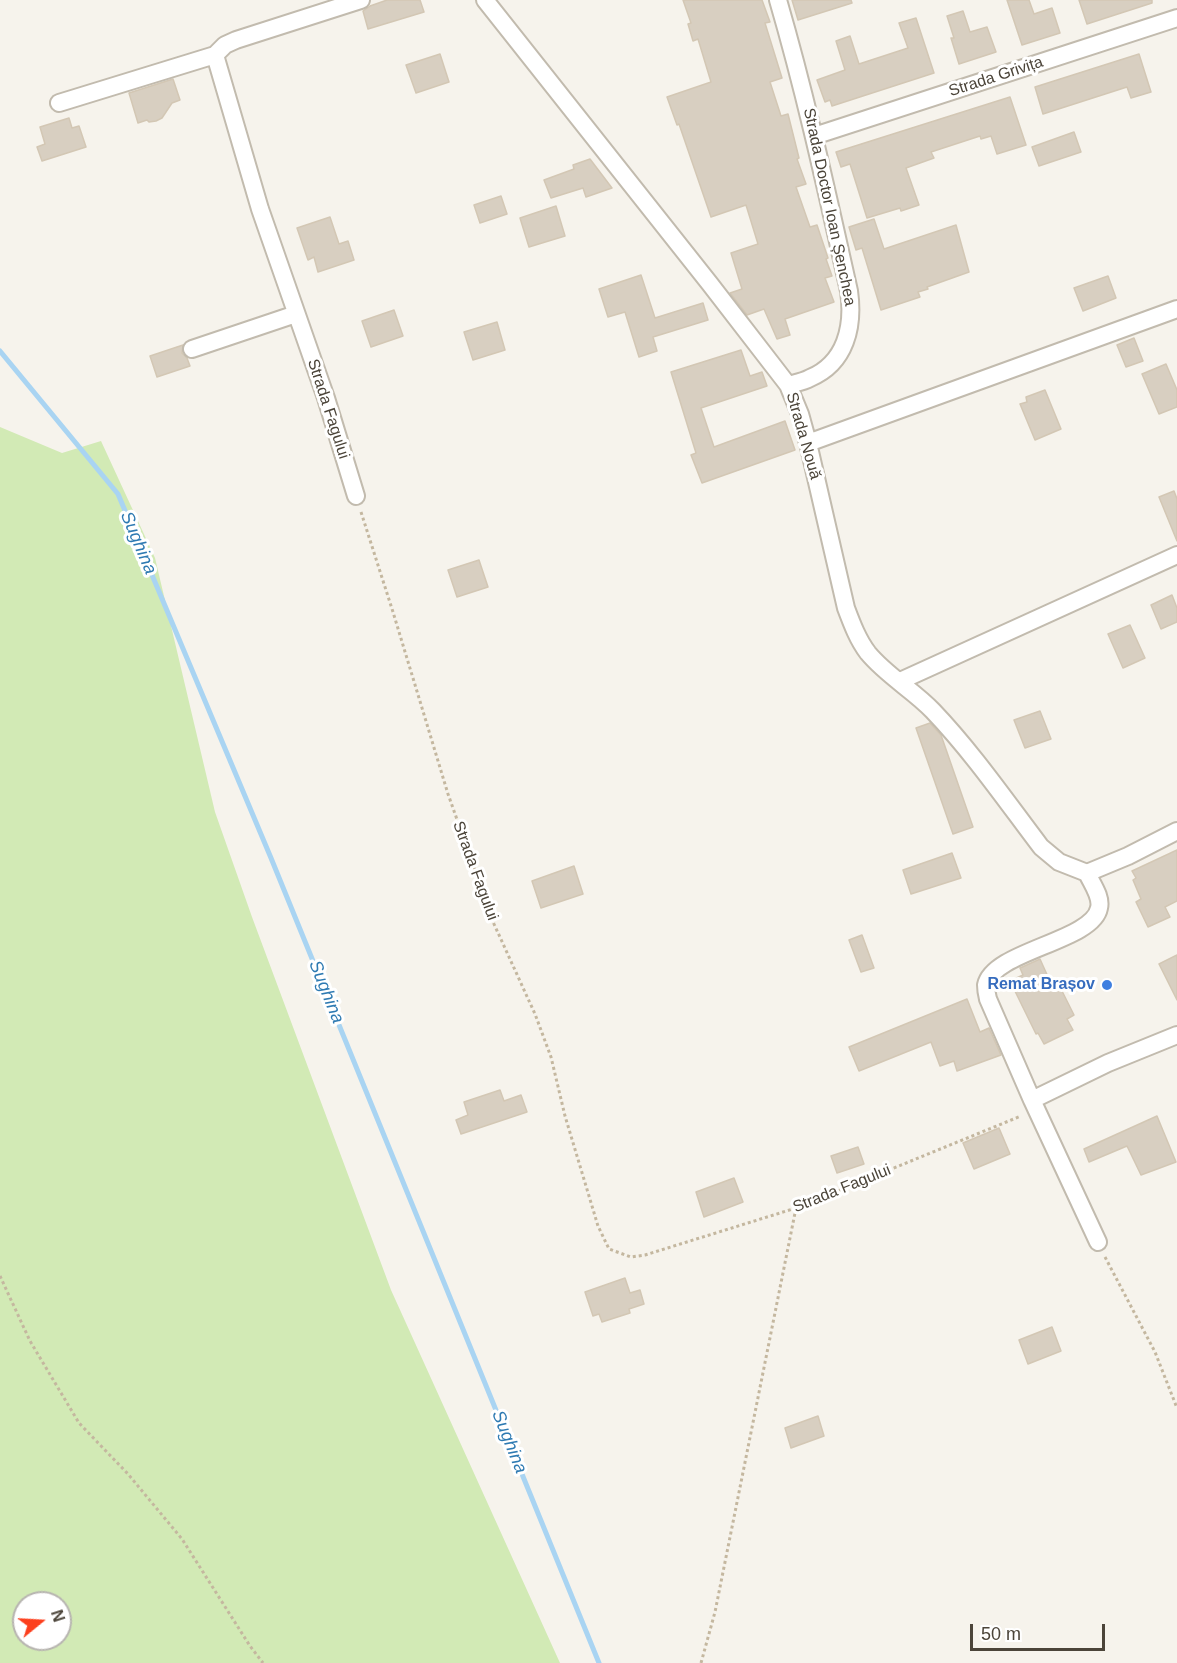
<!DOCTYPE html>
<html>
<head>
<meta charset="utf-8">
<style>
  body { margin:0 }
  #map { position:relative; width:1177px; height:1663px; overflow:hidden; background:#f6f3ec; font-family:Helvetica,sans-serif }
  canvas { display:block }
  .north { position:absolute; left:12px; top:1591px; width:60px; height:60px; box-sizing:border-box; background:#fff; border:2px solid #b7b4b0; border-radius:50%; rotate:72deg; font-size:16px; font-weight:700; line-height:24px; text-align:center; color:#4b4439 }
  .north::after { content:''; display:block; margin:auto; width:21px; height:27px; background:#fc3f1d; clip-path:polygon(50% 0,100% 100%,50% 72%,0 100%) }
  .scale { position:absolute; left:970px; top:1624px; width:135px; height:27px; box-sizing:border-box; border:3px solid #4b4439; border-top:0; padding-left:8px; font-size:18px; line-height:21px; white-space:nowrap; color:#4b4439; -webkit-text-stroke:4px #fff; paint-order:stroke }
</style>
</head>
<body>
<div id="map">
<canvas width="1177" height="1663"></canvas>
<div class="north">N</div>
<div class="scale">50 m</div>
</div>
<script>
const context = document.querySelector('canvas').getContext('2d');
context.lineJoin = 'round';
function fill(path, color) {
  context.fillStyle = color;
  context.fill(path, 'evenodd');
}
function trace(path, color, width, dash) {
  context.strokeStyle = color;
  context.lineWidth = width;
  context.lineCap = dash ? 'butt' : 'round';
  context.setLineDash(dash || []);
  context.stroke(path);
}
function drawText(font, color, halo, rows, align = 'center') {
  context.font = font + ' Helvetica,sans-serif';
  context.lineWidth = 6;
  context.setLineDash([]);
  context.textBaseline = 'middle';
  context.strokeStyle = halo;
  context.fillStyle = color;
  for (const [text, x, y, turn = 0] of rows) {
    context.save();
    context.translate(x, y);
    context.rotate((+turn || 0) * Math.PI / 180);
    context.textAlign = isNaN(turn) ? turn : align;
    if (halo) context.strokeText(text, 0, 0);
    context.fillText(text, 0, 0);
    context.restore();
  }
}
fill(new Path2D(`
  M 0,427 L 62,453 L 101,441 L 155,558 L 215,812 L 252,917 L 391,1290 L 560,1663 L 0,1663 ZM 24,1603 L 60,1603 L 60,1639 L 24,1639 Z`), '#d2eab5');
trace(new Path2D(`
  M 0,351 L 118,494 L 271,858 L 599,1663`), '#a9d4f2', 5);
const building = new Path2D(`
  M 387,0 L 420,0 L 424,12 L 368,29 L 363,11 L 370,6 Z
  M 683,0 L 762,0 L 770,22 L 765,23 L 782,78 L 770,82 L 781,116 L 788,114 L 799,158 L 797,159 L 806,184 L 796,187 L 810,227 L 817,225 L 828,258 L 826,259 L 832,276 L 825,278 L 834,302 L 785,319 L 790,335 L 777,339 L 764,309 L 747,315 L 730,293 L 742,289 L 731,253 L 758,244 L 746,205 L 711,217 L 679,124 L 677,125 L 667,97 L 711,82 L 698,39 L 693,41 L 688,24 L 691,23 Z
  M 792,0 L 851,0 L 852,3 L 798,20 Z
  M 1007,0 L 1029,0 L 1034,14 L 1052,8 L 1060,33 L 1022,45 Z
  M 1079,0 L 1152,0 L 1152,3 L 1087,24 Z
  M 963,11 L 970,32 L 987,27 L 996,52 L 959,64 L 951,38 L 954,38 L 947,16 Z
  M 916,18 L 934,73 L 832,106 L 830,100 L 825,102 L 817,80 L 845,70 L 836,41 L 850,36 L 859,64 L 908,48 L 899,23 Z
  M 440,54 L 449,82 L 416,93 L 406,65 Z
  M 1139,54 L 1151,92 L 1131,98 L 1127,87 L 1043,114 L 1035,87 Z
  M 173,79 L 180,100 L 172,103 L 162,118 L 156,121 L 149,122 L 147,120 L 138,123 L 129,93 Z
  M 1010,97 L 1026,145 L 997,154 L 991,136 L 981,139 L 980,136 L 931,152 L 934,158 L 906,168 L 919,205 L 901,211 L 900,208 L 867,218 L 850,164 L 841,167 L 836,152 Z
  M 69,118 L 72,128 L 79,126 L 86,147 L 42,161 L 37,147 L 45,144 L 40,127 Z
  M 1074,132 L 1081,152 L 1039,166 L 1032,147 Z
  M 590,159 L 612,188 L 586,197 L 583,188 L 551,198 L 544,180 L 574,169 L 573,165 Z
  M 501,196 L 507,214 L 480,223 L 474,205 Z
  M 556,206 L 565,236 L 529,247 L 520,218 Z
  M 330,217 L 339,244 L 348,241 L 354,260 L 318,272 L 314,257 L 308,260 L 297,228 Z
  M 874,219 L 884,249 L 956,225 L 969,272 L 927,287 L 928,289 L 918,292 L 920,297 L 881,310 L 862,248 L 856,250 L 849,227 Z
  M 641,275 L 655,318 L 703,303 L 708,320 L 653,337 L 657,351 L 639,357 L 625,312 L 608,317 L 599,289 Z
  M 1108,276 L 1116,298 L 1083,311 L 1074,288 Z
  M 394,310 L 403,336 L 371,347 L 362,321 Z
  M 497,322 L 505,350 L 473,360 L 464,332 Z
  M 1134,338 L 1143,361 L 1126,367 L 1117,345 Z
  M 183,345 L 182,353 L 187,358 L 190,366 L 157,377 L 150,356 Z
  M 741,350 L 750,376 L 762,372 L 767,386 L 701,408 L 714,447 L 785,421 L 795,450 L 702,483 L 691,455 L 696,453 L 671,372 Z
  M 1166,364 L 1177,390 L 1177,407 L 1159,414 L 1142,374 Z
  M 1045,390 L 1061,429 L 1035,440 L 1020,404 L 1027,402 L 1026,397 Z
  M 1174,491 L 1177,499 L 1177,541 L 1159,497 Z
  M 479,560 L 488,587 L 457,597 L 448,570 Z
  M 1172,595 L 1177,608 L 1177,622 L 1161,629 L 1151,605 Z
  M 1130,625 L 1145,658 L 1123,668 L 1108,634 Z
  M 1040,711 L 1051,739 L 1025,748 L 1014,720 Z
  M 930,723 L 941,735 L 973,827 L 953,834 L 916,728 Z
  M 1177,850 L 1177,901 L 1165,907 L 1170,917 L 1148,927 L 1136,902 L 1141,899 L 1133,880 L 1136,878 L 1132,871 Z
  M 952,853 L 961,878 L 911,894 L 903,870 Z
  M 574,866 L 583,894 L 541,908 L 532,881 Z
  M 862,935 L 874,968 L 861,972 L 849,940 Z
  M 1177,955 L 1177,1000 L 1159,964 Z
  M 1040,959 L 1053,988 L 1059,985 L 1074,1015 L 1067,1019 L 1073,1030 L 1044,1044 L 1038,1033 L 1036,1034 L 1010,981 L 1023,975 L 1020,968 Z
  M 967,999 L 980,1032 L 989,1028 L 1001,1055 L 957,1071 L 954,1061 L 940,1066 L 931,1042 L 859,1071 L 849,1047 Z
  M 500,1090 L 504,1101 L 521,1095 L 527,1112 L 461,1134 L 456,1120 L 468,1115 L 464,1102 Z
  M 1157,1116 L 1176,1162 L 1141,1175 L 1127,1146 L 1089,1162 L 1084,1149 Z
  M 999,1128 L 1010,1154 L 974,1169 L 963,1143 Z
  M 858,1147 L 864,1164 L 837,1173 L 831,1156 Z
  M 734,1178 L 743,1202 L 704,1217 L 696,1192 Z
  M 625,1278 L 630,1293 L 640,1290 L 644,1304 L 629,1309 L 630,1313 L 602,1322 L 599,1314 L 593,1316 L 585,1292 Z
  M 1052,1327 L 1061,1351 L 1028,1364 L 1019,1340 Z
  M 818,1416 L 824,1436 L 791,1448 L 785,1428 Z`);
fill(building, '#d8cfc1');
trace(building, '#d3c7b4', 1.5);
const street = new Path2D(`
  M 485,0 L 710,284 L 788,385 L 800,414 L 808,443 L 846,608 C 852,624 858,640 868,653 C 887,676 913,690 933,711 C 973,753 1006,801 1041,847 L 1059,862 L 1087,873
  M 778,0 C 806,96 827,193 849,291 C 854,326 846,363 810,378 C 803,382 795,383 788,385
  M 215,55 L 260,209 L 326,398 L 356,496
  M 59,103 L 215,55 L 225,45 L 236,40 L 361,0
  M 814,136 L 1177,18
  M 192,349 L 296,314
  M 808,443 L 1177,309
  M 900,681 L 1177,555
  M 1087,873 C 1092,884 1102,897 1099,908 C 1093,941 993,951 986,985 C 986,989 987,995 988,999 L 1032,1100 L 1098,1242
  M 1087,873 L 1128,856 L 1177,831
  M 1032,1100 L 1108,1063 L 1177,1035`);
trace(street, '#c2bbae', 20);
trace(new Path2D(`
  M 361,512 L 393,612 L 448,794 L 494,924 L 535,1014 L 551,1057 L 565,1116 L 598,1226 L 609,1249 L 631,1257 L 645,1255 L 796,1208 L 1021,1116
  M 1105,1257 L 1155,1352 L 1177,1408
  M 0,1276 L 30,1341 L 79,1423 L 128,1474 L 182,1539 L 250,1646 L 263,1663
  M 701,1663 L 715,1612 L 796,1208`), '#c4b79f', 3, [3, 3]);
trace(street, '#fff', 16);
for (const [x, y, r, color] of [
  [1107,985,6,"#3f7fe0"]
]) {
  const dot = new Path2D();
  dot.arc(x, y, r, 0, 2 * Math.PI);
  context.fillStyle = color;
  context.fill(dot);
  trace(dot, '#fff', 2);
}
drawText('16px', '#4b4439', '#fff', [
  ["Strada Grivița",996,77,-18],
  ["Strada Doctor Ioan Șenchea",829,207,78],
  ["Strada Fagului",328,409,72],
  ["Strada Nouă",803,436,74],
  ["Strada Fagului",475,871,70],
  ["Strada Fagului",842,1189,-22]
]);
drawText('bold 16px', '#366cbe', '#fff', [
  ["Remat Brașov",1095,985]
], 'right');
drawText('italic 18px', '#2e7ab2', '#fff', [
  ["Sughina",138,543,67],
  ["Sughina",326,992,68],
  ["Sughina",509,1442,68]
]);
</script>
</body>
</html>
